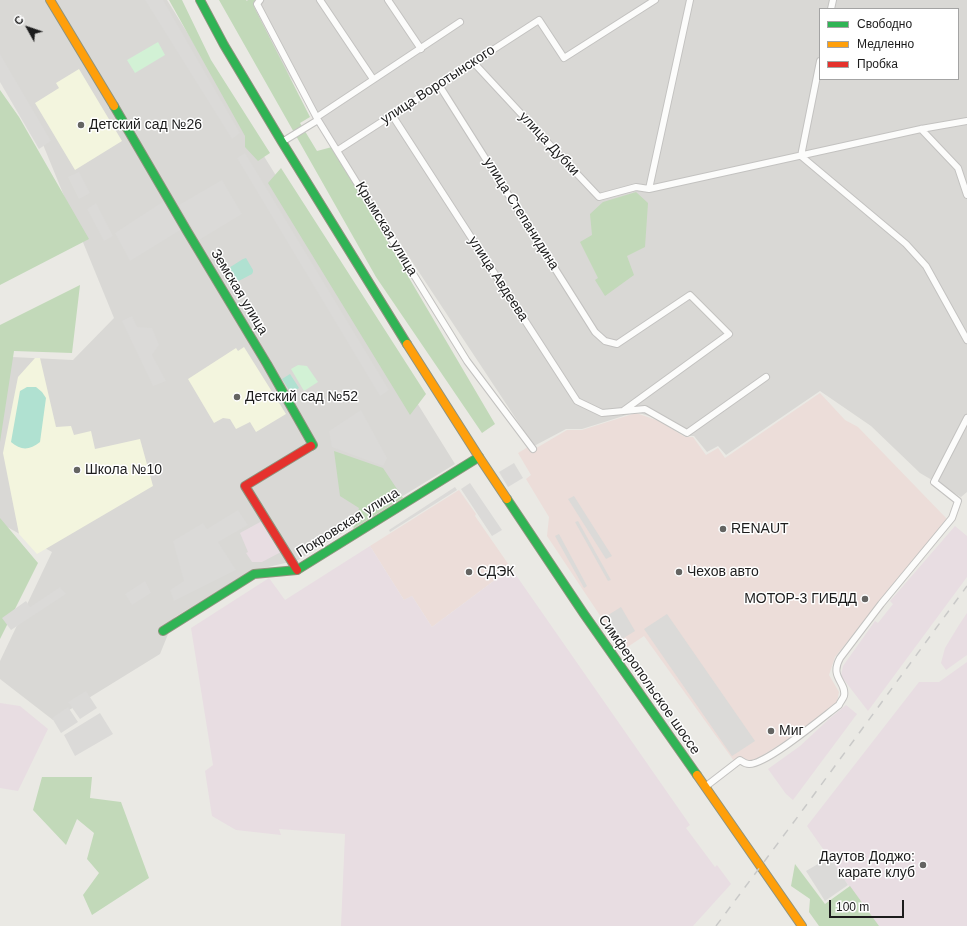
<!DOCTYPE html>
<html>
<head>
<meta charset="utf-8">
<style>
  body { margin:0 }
  #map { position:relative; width:967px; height:926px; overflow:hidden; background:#eae9e4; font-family:Arial,sans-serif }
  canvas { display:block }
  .legend { position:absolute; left:819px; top:8px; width:140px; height:72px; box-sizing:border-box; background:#fff; border:1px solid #a4a4a4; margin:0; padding:5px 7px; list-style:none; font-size:12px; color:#1c1c1c }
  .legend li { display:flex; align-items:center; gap:8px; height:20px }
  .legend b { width:20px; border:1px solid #a4a4a4 }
  .north { position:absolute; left:8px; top:8px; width:40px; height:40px; -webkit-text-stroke:3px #fff; paint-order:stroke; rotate:310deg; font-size:11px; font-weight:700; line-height:16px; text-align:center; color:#1c1c1c }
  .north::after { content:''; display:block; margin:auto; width:14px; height:18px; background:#1c1c1c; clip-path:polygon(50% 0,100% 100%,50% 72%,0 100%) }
  .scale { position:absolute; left:829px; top:900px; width:75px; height:18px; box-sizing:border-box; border:2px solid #1c1c1c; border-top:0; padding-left:5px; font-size:12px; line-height:14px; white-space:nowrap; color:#1c1c1c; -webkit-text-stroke:3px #fff; paint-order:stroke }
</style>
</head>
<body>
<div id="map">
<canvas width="967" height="926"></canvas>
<ul class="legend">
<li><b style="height:5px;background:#30b455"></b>Свободно</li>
<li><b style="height:5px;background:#ff9f0a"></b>Медленно</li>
<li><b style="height:5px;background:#e5322d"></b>Пробка</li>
</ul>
<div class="north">С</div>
<div class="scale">100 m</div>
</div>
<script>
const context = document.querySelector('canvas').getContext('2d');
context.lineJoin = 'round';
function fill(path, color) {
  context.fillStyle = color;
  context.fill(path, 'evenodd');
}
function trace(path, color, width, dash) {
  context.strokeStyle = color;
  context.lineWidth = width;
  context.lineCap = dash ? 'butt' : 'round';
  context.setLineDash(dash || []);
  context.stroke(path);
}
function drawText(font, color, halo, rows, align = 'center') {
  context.font = font + ' Arial,sans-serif';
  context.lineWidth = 3;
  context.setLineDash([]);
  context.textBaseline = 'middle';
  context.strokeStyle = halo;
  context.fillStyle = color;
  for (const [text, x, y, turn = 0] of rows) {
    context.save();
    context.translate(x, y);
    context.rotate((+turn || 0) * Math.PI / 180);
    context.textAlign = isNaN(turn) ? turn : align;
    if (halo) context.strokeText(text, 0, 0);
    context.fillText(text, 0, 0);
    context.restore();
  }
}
fill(new Path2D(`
  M 0,0 L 167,0 L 455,464 L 298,560 L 251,571 L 175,617 L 160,654 L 53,720 L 0,679 L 0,661 L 52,552 L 0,523 L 0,417 L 12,357 L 73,360 L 114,318 L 26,103 L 0,66 Z
  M 247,0 L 967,0 L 967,492 L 961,497 L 920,473 L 871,426 L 820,391 L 726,455 L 718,446 L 707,452 L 694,436 L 685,436 L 659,419 L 636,412 L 582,429 L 566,429 L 534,446 L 276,56 ZM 820,9 L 958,9 L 958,79 L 820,79 Z`), '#d9d8d5');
fill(new Path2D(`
  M 820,393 L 845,420 L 858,427 L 947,519 L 835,657 L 829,675 L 839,692 L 836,707 L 784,742 L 750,763 L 734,761 L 644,636 L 623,650 L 547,536 L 549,517 L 526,479 L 531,475 L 518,453 L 528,447 L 533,450 L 567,430 L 582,430 L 636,413 L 659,421 L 685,437 L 693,437 L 706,455 L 718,448 L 725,458 Z
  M 459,490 L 476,514 L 475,516 L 511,568 L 432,627 L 412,596 L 404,600 L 370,546 Z`), '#ecddd9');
fill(new Path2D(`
  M 262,521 L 281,552 L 262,562 L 252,562 L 246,553 L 248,552 L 240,533 Z
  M 955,526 L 967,536 L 967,577 L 868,711 L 841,676 L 843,666 L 875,621 L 878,623 L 893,604 L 890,601 Z
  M 370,546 L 404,600 L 412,596 L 432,627 L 511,568 L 690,825 L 686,828 L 715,867 L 717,865 L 731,884 L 693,926 L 341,926 L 345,834 L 279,829 L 281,835 L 236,830 L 212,816 L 205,771 L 213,765 L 191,628 L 269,578 L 285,600 Z
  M 967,613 L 967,655 L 946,670 L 941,663 L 945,648 L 959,625 Z
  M 967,662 L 967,926 L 877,926 L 807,826 L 919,682 L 939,682 Z
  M 0,703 L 20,706 L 48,729 L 18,791 L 0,788 Z
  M 846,705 L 857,714 L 793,800 L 786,794 L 768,769 L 800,746 L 829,719 Z`), '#e8dde2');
fill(new Path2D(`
  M 79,69 L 122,141 L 75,170 L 35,103 L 59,88 L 56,83 Z
  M 244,347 L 286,414 L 256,432 L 250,422 L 236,429 L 230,419 L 223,418 L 214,423 L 188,379 L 236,348 L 238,351 Z
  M 35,358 L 40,358 L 56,427 L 71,426 L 74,435 L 91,431 L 95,449 L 140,439 L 153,486 L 37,554 L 19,534 L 3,453 L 18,377 Z`), '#f3f5de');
fill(new Path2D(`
  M 169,0 L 182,0 L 211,60 L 270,153 L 258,161 L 245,147 L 245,136 Z
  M 219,0 L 246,0 L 247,1 L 248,0 L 258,0 L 254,7 L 310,117 L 300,123 L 317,151 L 332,147 L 495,424 L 482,433 L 376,277 Z
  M 0,90 L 19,117 L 89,239 L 0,285 Z
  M 281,168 L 426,394 L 410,415 L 268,183 Z
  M 636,192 L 648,203 L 645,247 L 627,256 L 634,275 L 605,296 L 595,280 L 598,278 L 580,242 L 592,235 L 590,214 L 603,202 Z
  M 80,285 L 72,353 L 14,351 L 0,442 L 0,325 Z
  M 334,451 L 383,468 L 403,498 L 353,529 L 359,508 L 340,496 Z
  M 0,518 L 38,563 L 0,639 Z
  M 42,777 L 92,777 L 90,798 L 121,802 L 149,878 L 92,915 L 83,895 L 99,873 L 87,859 L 94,833 L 77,819 L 66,845 L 33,810 Z
  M 795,864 L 825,904 L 850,886 L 879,926 L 819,926 L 809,912 L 810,899 L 791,886 Z`), '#c2d9b9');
fill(new Path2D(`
  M 158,42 L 165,55 L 135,73 L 127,60 Z
  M 298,365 L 307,366 L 318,382 L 304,391 L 291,369 Z`), '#d2f1d5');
fill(new Path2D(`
  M 246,258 L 253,270 L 253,272 L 252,274 L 231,285 L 223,273 L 224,271 L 243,259 Z
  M 290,374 L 299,388 L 291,393 L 282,379 Z
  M 27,387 L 36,387 L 42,392 L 46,398 L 40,442 C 30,450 21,451 11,442 L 20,391 Z`), '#b0e1d1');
fill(new Path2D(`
  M 145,0 L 163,0 L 240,133 L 232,139 Z
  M 0,54 L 51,141 L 39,149 L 0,82 Z
  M 245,153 L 389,390 L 380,396 L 237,158 Z
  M 79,172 L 90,193 L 79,199 L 68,177 Z
  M 222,180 L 242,214 L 199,240 L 179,205 Z
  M 164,201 L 182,229 L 130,261 L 115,233 Z
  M 96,203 L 113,236 L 104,241 L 87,209 Z
  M 132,316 L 137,327 L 152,328 L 159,345 L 152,355 L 166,381 L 153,386 L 122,321 Z
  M 361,410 L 387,458 L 383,466 L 332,447 L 329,431 Z
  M 514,463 L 523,478 L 508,487 L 499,472 Z
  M 470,483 L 502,530 L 492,536 L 461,489 Z
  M 455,487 L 457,490 L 390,532 L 389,530 Z
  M 574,496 L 612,556 L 606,559 L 568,499 Z
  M 238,510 L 248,525 L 218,542 L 236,570 L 174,601 L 170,590 L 184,581 L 173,541 L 203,523 L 207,529 Z
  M 578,521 L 611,580 L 608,581 L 575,522 Z
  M 559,534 L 587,586 L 584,588 L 555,536 Z
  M 145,581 L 151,593 L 132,605 L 125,594 Z
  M 60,587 L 66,594 L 11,630 L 2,618 L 26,601 L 30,607 Z
  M 621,607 L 635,631 L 622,639 L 615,634 L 605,617 Z
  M 667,614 L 755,741 L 732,756 L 644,629 Z
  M 86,691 L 97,708 L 80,719 L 68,702 Z
  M 68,707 L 78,722 L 61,733 L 52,718 Z
  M 100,713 L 113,734 L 75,756 L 64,735 Z
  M 830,857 L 848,885 L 825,901 L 806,871 Z`), '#dbdad8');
const street = new Path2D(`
  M 260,0 L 257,4 L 318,120 L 467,361 L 533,449
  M 320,0 L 373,79
  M 388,0 L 421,49
  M 831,9 L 833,0
  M 820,61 L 801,156 L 906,244 L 926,266 L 967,340
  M 474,63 L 564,160 L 599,197 L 636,187 L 649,189 L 921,129 L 967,121
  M 439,85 L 595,332 L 605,341 L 617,344 L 690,295 L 729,334 L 623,411
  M 392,115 L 577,401 L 602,413 L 645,409 L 687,433 L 766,377
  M 317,117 L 460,22
  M 921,129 L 958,168 L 967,195
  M 282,142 L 318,120
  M 338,150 L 539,20 L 564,58 L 655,0
  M 649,189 L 690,0
  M 705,787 L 740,760 C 743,762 745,764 749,764 C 766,765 823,717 839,705 C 840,702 843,699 844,696 C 847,682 829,678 840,658 L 881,604 L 952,518 L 958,501 L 934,482 L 967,418`);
const fast = new Path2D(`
  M 200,0 L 224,45 L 282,142 L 407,344
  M 114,106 L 187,231 L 267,364 L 313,445 L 311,446
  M 507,499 L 584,614 L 697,775
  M 163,631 L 254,574 L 297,570 L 479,457`);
const slow = new Path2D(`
  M 50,0 L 114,106
  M 407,344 L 479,457 L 507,499
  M 697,775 L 802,926`);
const jam = new Path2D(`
  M 297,570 L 245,486 L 311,446`);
trace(street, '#c3c2c0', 8);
trace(fast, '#8f937d', 10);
trace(slow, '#8f937d', 10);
trace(jam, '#8f937d', 10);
trace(street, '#fcfcfb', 6);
trace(fast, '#30b455', 8);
trace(slow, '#ff9f0a', 8);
trace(jam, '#e5322d', 8);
trace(new Path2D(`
  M 716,926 L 799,815 L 967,586`), '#c9c9c8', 1.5, [8, 8]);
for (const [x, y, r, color] of [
  [81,125,4,"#646462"],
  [237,397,4,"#646462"],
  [77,470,4,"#646462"],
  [723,529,4,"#646462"],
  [469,572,4,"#646462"],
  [679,572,4,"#646462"],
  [865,599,4,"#646462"],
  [771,731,4,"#646462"],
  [923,865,4,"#646462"]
]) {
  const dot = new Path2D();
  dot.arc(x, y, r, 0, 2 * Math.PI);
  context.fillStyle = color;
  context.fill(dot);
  trace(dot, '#fff', 1.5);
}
drawText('14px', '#1c1c1c', '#fff', [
  ["улица Воротынского",438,85,-33],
  ["улица Дубки",549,144,47],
  ["улица Степанидина",521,214,58],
  ["Крымская улица",386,229,59],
  ["улица Авдеева",498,279,57],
  ["Земская улица",239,292,59],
  ["Покровская улица",348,523,-32],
  ["Симферопольское шоссе",649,685,55]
]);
drawText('14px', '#1c1c1c', '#fff', [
  ["Детский сад №26",89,125],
  ["Детский сад №52",245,397],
  ["Школа №10",85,470],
  ["RENAUT",731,529],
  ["СДЭК",477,572],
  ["Чехов авто",687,572],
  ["МОТОР-3 ГИБДД",857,599,"right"],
  ["Миг",779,731],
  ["Даутов Доджо:",915,857,"right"],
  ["карате клуб",915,873,"right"]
], 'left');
</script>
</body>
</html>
